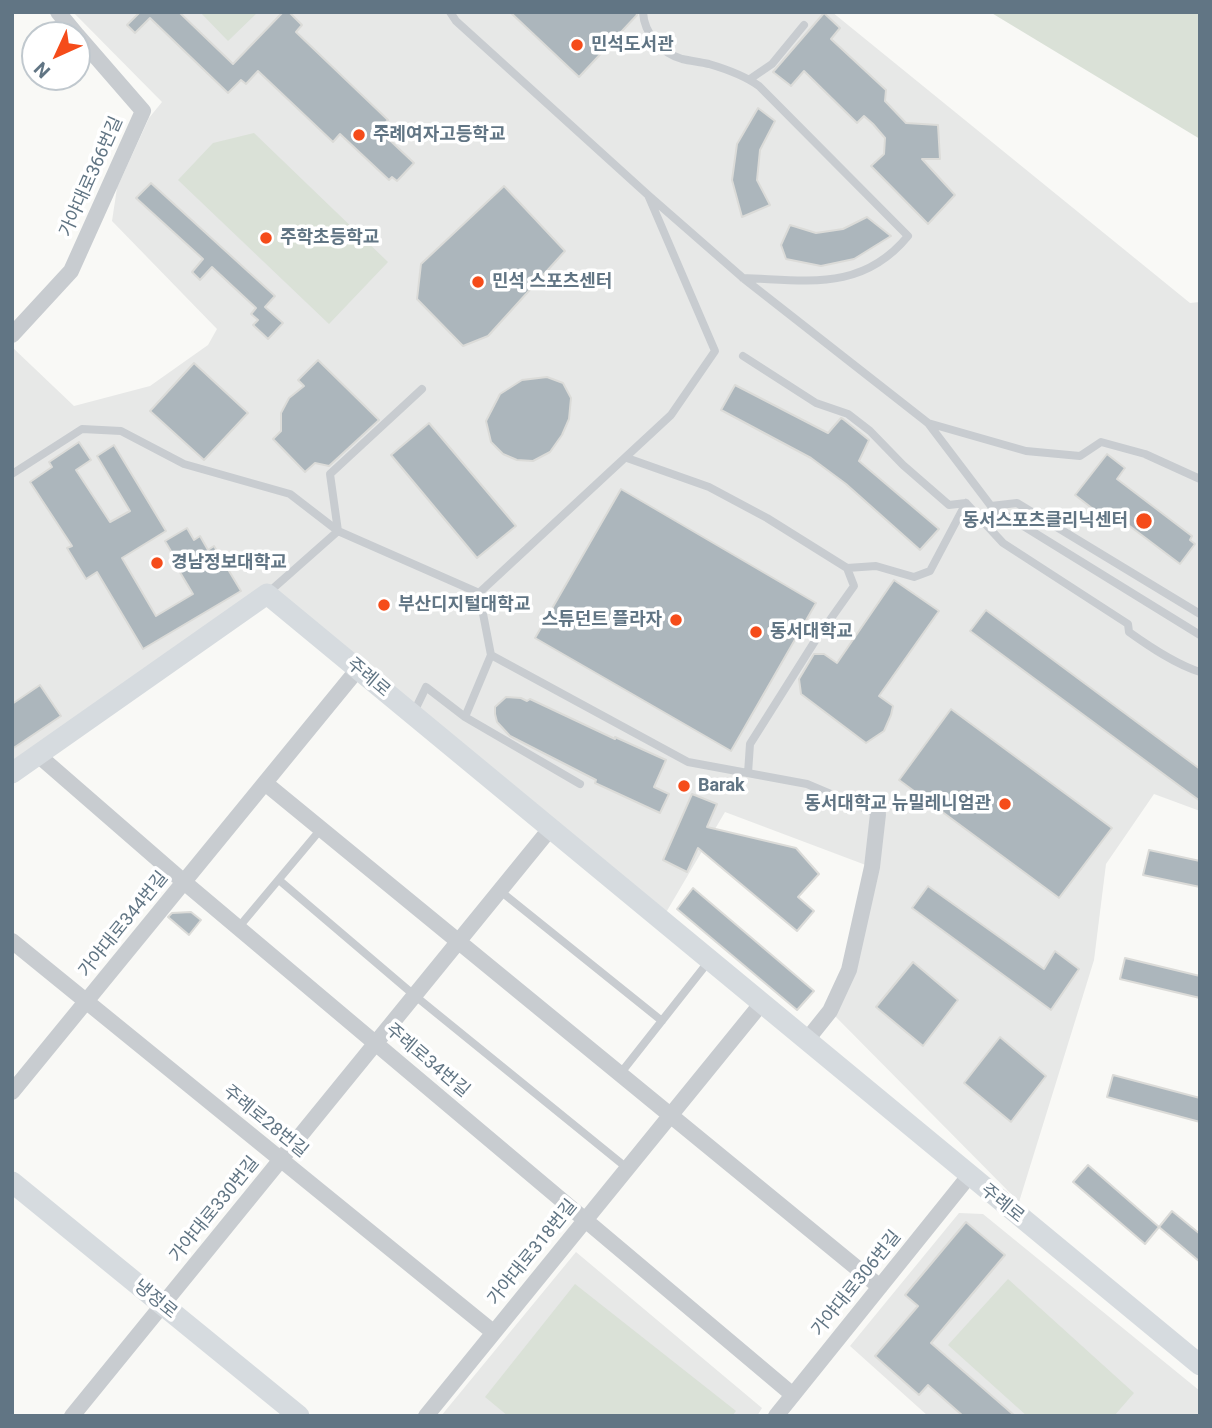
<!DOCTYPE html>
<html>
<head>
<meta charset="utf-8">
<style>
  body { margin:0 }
  #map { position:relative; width:1212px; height:1428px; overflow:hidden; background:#f9f9f6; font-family:Roboto,sans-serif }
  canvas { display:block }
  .frame { position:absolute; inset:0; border:14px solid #617584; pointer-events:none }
  .north { position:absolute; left:21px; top:21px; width:70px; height:70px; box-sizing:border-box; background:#fff; border:2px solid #c0c8ce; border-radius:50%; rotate:225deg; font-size:19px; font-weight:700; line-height:28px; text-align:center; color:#617584 }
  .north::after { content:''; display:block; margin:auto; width:24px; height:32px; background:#f54c1a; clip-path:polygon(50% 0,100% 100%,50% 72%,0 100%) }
</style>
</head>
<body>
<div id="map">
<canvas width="1212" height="1428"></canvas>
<div class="frame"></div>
<div class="north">N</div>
</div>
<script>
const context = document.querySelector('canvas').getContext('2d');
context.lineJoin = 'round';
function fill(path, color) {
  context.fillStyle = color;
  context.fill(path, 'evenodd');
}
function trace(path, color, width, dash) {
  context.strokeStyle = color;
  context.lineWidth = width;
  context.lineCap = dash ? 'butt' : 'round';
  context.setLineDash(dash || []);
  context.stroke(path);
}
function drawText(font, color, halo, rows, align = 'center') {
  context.font = font + ' Roboto,"Noto Sans KR",sans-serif';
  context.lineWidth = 7;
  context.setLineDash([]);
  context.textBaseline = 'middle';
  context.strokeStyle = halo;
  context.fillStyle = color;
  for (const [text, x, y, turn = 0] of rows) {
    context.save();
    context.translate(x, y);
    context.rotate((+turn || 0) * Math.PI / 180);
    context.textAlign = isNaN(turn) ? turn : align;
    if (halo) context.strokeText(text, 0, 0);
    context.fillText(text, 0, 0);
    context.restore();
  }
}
fill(new Path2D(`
  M 73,12 L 832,12 L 1190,303 L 1200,302 L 1200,811 L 1154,794 L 1106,864 L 1094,960 L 1019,1202 L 830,1011 L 871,867 L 725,812 L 661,921 L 268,594 L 12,773 L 12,347 L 74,406 L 150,386 L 208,345 L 217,329 L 112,221 L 117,188 L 149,118 L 162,102 Z
  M 959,1213 L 983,1214 L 1200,1391 L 1200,1416 L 928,1416 L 850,1346 Z
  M 576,1252 L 762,1408 L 757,1416 L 441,1416 Z`), '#e7e8e7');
fill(new Path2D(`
  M 200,12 L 258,12 L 228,41 Z
  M 990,12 L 1200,12 L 1200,139 Z
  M 254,133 L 388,262 L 329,324 L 178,180 L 213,143 Z
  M 1008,1279 L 1134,1393 L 1114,1416 L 1027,1416 L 948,1345 Z
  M 575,1284 L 736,1411 L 732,1416 L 508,1416 L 485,1397 Z`), '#dae1d7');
const building = new Path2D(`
  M 140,12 L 179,12 L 233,64 L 283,12 L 289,12 L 302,25 L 296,32 L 388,120 L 379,130 L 414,163 L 397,181 L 392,177 L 389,180 L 340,134 L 333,142 L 258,71 L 246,84 L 241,80 L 228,93 L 150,18 L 135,33 L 127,25 Z
  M 510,12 L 636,12 L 637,15 L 579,77 Z
  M 824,13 L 840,28 L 831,39 L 886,90 L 885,101 L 906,123 L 938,125 L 940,159 L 922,159 L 955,195 L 928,224 L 871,166 L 884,154 L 885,138 L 873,124 L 864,116 L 857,123 L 804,71 L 791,86 L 773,72 Z
  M 758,108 L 775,121 L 760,150 L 757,180 L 770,205 L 742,217 L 732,180 L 737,144 Z
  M 151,183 L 275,296 L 265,307 L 283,323 L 268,339 L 253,325 L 258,320 L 251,314 L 256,308 L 212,267 L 200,280 L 192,272 L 203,259 L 136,198 Z
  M 504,186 L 565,251 L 488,336 L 463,346 L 417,299 L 421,264 Z
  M 867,217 L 891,236 L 854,259 L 821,266 L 786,259 L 781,245 L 790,225 L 816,233 L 843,229 Z
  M 318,360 L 379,420 L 329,466 L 315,463 L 305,472 L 273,439 L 281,431 L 281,413 L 289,398 L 304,386 L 298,380 Z
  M 194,363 L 248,413 L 204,460 L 150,411 Z
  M 547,377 L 563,383 L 571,398 L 569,419 L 562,435 L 550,452 L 533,461 L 517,460 L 503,454 L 491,442 L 486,421 L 500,394 L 522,380 Z
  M 735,385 L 828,433 L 841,418 L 843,419 L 869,440 L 859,461 L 939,529 L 920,550 L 846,484 L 811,458 L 721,410 Z
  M 429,423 L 516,526 L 477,558 L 391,455 Z
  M 79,442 L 91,460 L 76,470 L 110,522 L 130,511 L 97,456 L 114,445 L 166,531 L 122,558 L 156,616 L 193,594 L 172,559 L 175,558 L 165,541 L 187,528 L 194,540 L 200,536 L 208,550 L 214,546 L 241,591 L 143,649 L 97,572 L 86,579 L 67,548 L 72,546 L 30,482 L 52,467 L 49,462 Z
  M 1107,454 L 1125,468 L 1117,479 L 1192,536 L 1190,540 L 1195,544 L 1180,564 L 1111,512 L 1106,519 L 1075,495 Z
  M 621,489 L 816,603 L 731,751 L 535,638 Z
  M 894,580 L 939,611 L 879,696 L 893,706 L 891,715 L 884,731 L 866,743 L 801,694 L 799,679 L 814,654 L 824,654 L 837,663 Z
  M 986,610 L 1200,769 L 1200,801 L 970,631 Z
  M 40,685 L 61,716 L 12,749 L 12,704 Z
  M 506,697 L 521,698 L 527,701 L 530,699 L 615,739 L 615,737 L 666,760 L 654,787 L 669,794 L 660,813 L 595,783 L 596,780 L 510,736 L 497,722 L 495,714 L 495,707 Z
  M 951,709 L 1112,828 L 1059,898 L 899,780 Z
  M 692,794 L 717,804 L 707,827 L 796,848 L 819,874 L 798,897 L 814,911 L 797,931 L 698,848 L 687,872 L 663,860 Z
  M 1149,850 L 1200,861 L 1200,887 L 1143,875 Z
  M 928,886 L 1044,969 L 1055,951 L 1079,969 L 1051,1010 L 912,908 Z
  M 693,888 L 814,991 L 797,1010 L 677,909 Z
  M 191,912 L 201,920 L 189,935 L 168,917 L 172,913 Z
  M 1125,958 L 1200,976 L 1200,998 L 1120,979 Z
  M 913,962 L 958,1000 L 923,1046 L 876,1007 Z
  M 1000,1037 L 1046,1076 L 1011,1122 L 964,1083 Z
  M 1113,1075 L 1200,1098 L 1200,1122 L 1107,1097 Z
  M 1088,1165 L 1159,1227 L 1145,1244 L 1073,1182 Z
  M 1172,1211 L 1200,1234 L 1200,1262 L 1159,1227 Z
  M 966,1222 L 1005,1255 L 931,1343 L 1015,1416 L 963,1416 L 928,1385 L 919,1395 L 875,1356 L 918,1306 L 905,1295 Z`);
fill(building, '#acb6bc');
trace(building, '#dbdbd8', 2);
trace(new Path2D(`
  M 450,12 L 456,21 L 648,195 L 743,278 L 928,423 L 991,506 L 1200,635
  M 643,12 C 644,33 661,53 682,59 C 691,61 700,62 709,64 C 726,69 745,76 759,86 L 908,236 C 862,292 807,280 743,278
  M 750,79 L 772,64 L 804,25
  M 648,195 L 715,351 L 671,415 L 479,593 L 491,655 L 688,762 L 807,784 L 878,814
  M 743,356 L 816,403 L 848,414 L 870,431 L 903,465 L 949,505 L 966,503
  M 928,423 L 1026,451 L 1080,456 L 1101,442 L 1145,454 L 1200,479
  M 627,458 L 709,487 L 767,518 L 847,568
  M 12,474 L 82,429 L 121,431 L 184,464 L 290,494 L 338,531 L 479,593
  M 966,503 L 1003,543 L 1128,624 L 1129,632 C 1150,647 1175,664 1200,672
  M 991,506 L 1017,503 L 1200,614
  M 338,531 L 330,474 L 422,389
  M 269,592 L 338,531
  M 414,712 L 426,687 L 465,717 L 491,655
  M 465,717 L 580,784
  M 748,773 L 750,744 L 815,641 L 854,586 L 847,568 L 876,566 L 914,577 L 930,571 L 966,503
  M 279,880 L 414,995 L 627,1168
  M 499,890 L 662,1021
  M 238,928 L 321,829
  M 620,1074 L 709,961`), '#c8ccd0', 8);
trace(new Path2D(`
  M 58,12 L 77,35
  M 12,335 L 71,271 L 143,111 L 77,35
  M 38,755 L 184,882 L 793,1395
  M 265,783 L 880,1287
  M 12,941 L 493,1332
  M 806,1041 L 830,1011 L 849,970 L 872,867 L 878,814
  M 12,1092 L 358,669
  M 72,1416 L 550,829
  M 426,1416 L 761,1004
  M 776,1416 L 969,1176`), '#c8ccd0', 16);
trace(new Path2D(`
  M 12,773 L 267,594 L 1200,1365
  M 12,1182 L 299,1416`), '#d6dbdf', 21);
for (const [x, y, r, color] of [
  [577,45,7,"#f54c1a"],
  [359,135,7,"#f54c1a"],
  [266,238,7,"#f54c1a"],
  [478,282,7,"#f54c1a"],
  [1144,521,9,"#f54c1a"],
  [157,563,7,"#f54c1a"],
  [384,605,7,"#f54c1a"],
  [676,620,7,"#f54c1a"],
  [756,632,7,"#f54c1a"],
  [684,786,7,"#f54c1a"],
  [1005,804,7,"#f54c1a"]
]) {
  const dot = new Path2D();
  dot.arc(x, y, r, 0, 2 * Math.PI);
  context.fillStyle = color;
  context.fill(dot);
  trace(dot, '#fff', 2.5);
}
drawText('bold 18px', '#617584', '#fff', [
  ["민석도서관",591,45],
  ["주례여자고등학교",373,135],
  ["주학초등학교",280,238],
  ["민석 스포츠센터",492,282],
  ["동서스포츠클리닉센터",1128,521,"right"],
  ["경남정보대학교",171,563],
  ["부산디지털대학교",398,605],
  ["스튜던트 플라자",662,620,"right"],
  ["동서대학교",770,632],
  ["Barak",698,786],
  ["동서대학교 뉴밀레니엄관",991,804,"right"]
], 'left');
drawText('18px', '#617584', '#fff', [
  ["가야대로366번길",92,177,-66],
  ["주례로",368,678,40],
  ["가야대로344번길",124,925,-51],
  ["주례로34번길",427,1061,40],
  ["주례로28번길",265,1122,39],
  ["주례로",1002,1204,39],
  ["가야대로330번길",215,1210,-51],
  ["가야대로318번길",533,1253,-51],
  ["가야대로306번길",857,1284,-51],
  ["냉정로",155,1300,39]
]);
</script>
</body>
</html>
